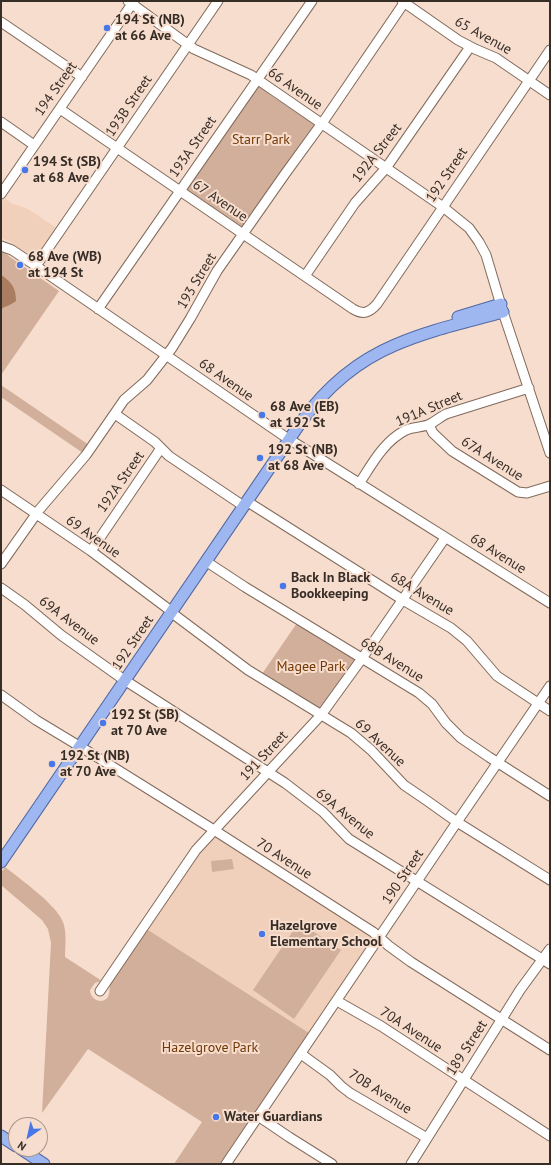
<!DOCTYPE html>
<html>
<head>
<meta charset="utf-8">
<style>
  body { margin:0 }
  #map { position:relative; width:551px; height:1165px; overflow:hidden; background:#f7ddcd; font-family:"PT Sans",sans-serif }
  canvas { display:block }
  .frame { position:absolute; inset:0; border:2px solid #372d27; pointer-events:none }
  .north { position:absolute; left:8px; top:1117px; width:40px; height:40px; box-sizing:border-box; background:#f7ddcd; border:1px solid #aa978b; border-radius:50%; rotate:214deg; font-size:11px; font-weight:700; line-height:16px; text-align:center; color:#372d27 }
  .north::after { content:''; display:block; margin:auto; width:14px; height:18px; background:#4777e8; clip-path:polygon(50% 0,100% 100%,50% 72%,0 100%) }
</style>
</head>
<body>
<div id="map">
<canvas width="551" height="1165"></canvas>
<div class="frame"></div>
<div class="north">N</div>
</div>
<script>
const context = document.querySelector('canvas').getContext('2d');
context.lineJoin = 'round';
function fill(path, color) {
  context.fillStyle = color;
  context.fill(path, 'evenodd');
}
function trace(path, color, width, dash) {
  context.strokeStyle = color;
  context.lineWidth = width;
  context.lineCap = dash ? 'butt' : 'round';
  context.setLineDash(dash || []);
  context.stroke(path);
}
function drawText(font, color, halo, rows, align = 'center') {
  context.font = font + ' "PT Sans",sans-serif';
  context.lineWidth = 4;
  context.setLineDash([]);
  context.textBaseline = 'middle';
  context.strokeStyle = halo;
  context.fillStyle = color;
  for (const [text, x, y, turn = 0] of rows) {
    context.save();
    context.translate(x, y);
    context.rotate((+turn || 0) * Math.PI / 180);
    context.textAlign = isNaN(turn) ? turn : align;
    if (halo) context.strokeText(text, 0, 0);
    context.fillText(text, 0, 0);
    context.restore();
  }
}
fill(new Path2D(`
  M 5,198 L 11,203 L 28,209 L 58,229 L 38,256 L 31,255 L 9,241 L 5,240 L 1,237 L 1,203 Z
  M 213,836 L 217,836 L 224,840 L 227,844 L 371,935 L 373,941 L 368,948 L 363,952 L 344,980 L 344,985 L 309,1033 L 145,928 L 161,909 L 178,884 L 196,855 Z`), '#f0d0bb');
fill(new Path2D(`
  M 257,87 C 263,86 266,90 270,95 L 303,117 C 308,119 313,120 314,126 L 309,135 L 306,136 L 243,227 C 237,227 234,225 231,219 L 188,192 L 187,188 Z
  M 1,248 L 10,257 L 59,291 L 1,375 Z
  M 1,385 L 89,445 L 83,453 L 1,397 Z
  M 297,623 L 355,659 L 351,668 L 348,670 L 322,707 L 315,707 L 262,674 Z
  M 232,859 L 234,869 L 212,872 L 211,861 Z
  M 5,867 C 21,880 56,904 63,922 C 67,933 65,945 65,957 L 99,979 L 101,981 L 95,983 L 90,990 C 90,1001 106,1006 109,994 C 110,991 109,988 110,984 L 145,928 L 309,1033 L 306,1037 L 307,1039 L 291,1063 L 287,1064 L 247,1128 L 243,1130 L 226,1155 L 226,1158 L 222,1164 L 174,1164 L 202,1122 L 88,1049 L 42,1113 L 51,943 L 48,929 L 42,920 L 1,885 L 1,873 Z
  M 299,922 L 341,950 L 294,1019 L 253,990 Z`), '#d1af9a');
fill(new Path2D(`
  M 1,275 C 12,282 16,288 16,301 C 11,305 6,306 1,309 Z`), '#aa7d60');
const minor = new Path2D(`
  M 128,1 L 194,49 L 251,75 L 443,207 L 469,228 L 479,242 L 486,255 L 503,312 L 550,453
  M 402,1 L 458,40 L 475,49 L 496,58 L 550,95
  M 1,22 L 82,77
  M 60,109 L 353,309 C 363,315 369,313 377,304 L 550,50
  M 1,122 L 34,145
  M 1,194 L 134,1
  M 1,246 L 12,250 L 36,266 L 284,436 L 550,603
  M 36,266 L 218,1
  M 305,276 L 355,203 L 386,168 L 470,47
  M 98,309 L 312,1
  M 115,414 L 155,442 L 169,456 L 239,503
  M 429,425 L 433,433 L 452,451 L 518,492 L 527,493 L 550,486
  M 359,484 C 372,464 384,441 406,430 C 413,427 425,427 430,424 C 436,421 440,417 446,414 L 529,388
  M 1,490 L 91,551 L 167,608
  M 248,502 L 403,600 L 451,628 L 467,641 L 497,676 L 550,711
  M 91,551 L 161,448
  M 207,562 L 245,587 L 419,693 L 432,704 L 446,723 L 461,738 L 489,757 L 550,796
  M 1,564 L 39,510 L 86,455 L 124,400 L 147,380 L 172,348 L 190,319 L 217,271 L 285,174 L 325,119 L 404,3
  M 1,588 L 25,605 L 61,635 L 120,677
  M 172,613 L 248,670 L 351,733 L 371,750 L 404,785 L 426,800 L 457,822 L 550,880
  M 126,681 L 285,783 L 323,812 L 349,839 L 550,964
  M 1,695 L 36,720 L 89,752 L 214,830 L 373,932 L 389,946 L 411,962 L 550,1050
  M 100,991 L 196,850 L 321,715 L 363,657 L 445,538
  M 337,1001 L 381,1026 L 550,1136
  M 301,1054 L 330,1075 L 341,1086 L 350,1093 L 427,1138
  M 258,1116 L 289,1137 L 332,1164
  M 226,1164 L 457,822 L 550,686
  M 411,1164 L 520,990 L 550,949`);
const major = new Path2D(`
  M 458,317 L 501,304
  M 1,862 L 301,422 C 325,389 357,361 395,345 C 429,330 467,322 503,312
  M 1,1136 L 16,1146
  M 21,1149 L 44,1164`);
trace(minor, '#816a5c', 11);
trace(major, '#5068a4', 13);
trace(minor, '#fff', 9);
trace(major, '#9eb7f1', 11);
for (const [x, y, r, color] of [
  [107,28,4,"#4777e8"],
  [25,170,4,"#4777e8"],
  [20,265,4,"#4777e8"],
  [262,415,4,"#4777e8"],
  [260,458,4,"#4777e8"],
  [283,586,4,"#4777e8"],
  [103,723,4,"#4777e8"],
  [52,764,4,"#4777e8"],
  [262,934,4,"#4777e8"],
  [216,1117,4,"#4777e8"]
]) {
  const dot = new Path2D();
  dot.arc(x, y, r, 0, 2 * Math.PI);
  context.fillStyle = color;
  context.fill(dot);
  trace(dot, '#f7ddcd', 1.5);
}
drawText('bold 14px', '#372d27', '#f7ddcd', [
  ["194 St (NB)",115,20],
  ["at 66 Ave",115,36],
  ["194 St (SB)",33,162],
  ["at 68 Ave",33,178],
  ["68 Ave (WB)",28,257],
  ["at 194 St",28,273],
  ["68 Ave (EB)",270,407],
  ["at 192 St",270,423],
  ["192 St (NB)",268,450],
  ["at 68 Ave",268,466],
  ["Back In Black",291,578],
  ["Bookkeeping",291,594],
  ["192 St (SB)",111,715],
  ["at 70 Ave",111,731],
  ["192 St (NB)",60,756],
  ["at 70 Ave",60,772],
  ["Hazelgrove",270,926],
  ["Elementary School",270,942],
  ["Water Guardians",224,1117]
], 'left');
drawText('14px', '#372d27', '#f7ddcd', [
  ["65 Avenue",483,36,29],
  ["194 Street",56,89,-55],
  ["66 Avenue",295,89,35],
  ["193B Street",129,106,-56],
  ["193A Street",193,147,-55],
  ["192A Street",377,153,-52],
  ["192 Street",447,175,-56],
  ["67 Avenue",220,201,34],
  ["193 Street",197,281,-59],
  ["68 Avenue",226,380,35],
  ["191A Street",429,409,-23],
  ["67A Avenue",492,459,32],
  ["192A Street",121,482,-55],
  ["69 Avenue",93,537,35],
  ["68 Avenue",498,554,32],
  ["68A Avenue",422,594,31],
  ["69A Avenue",69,621,37],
  ["192 Street",133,643,-56],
  ["68B Avenue",392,660,32],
  ["69 Avenue",380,743,43],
  ["191 Street",264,756,-47],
  ["69A Avenue",345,814,39],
  ["70 Avenue",284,859,33],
  ["190 Street",403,877,-56],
  ["70A Avenue",411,1030,33],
  ["189 Street",467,1048,-57],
  ["70B Avenue",380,1092,32]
]);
drawText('14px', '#723805', '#f7ddcd', [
  ["Starr Park",261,140],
  ["Magee Park",311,667],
  ["Hazelgrove Park",210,1048]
]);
</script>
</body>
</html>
